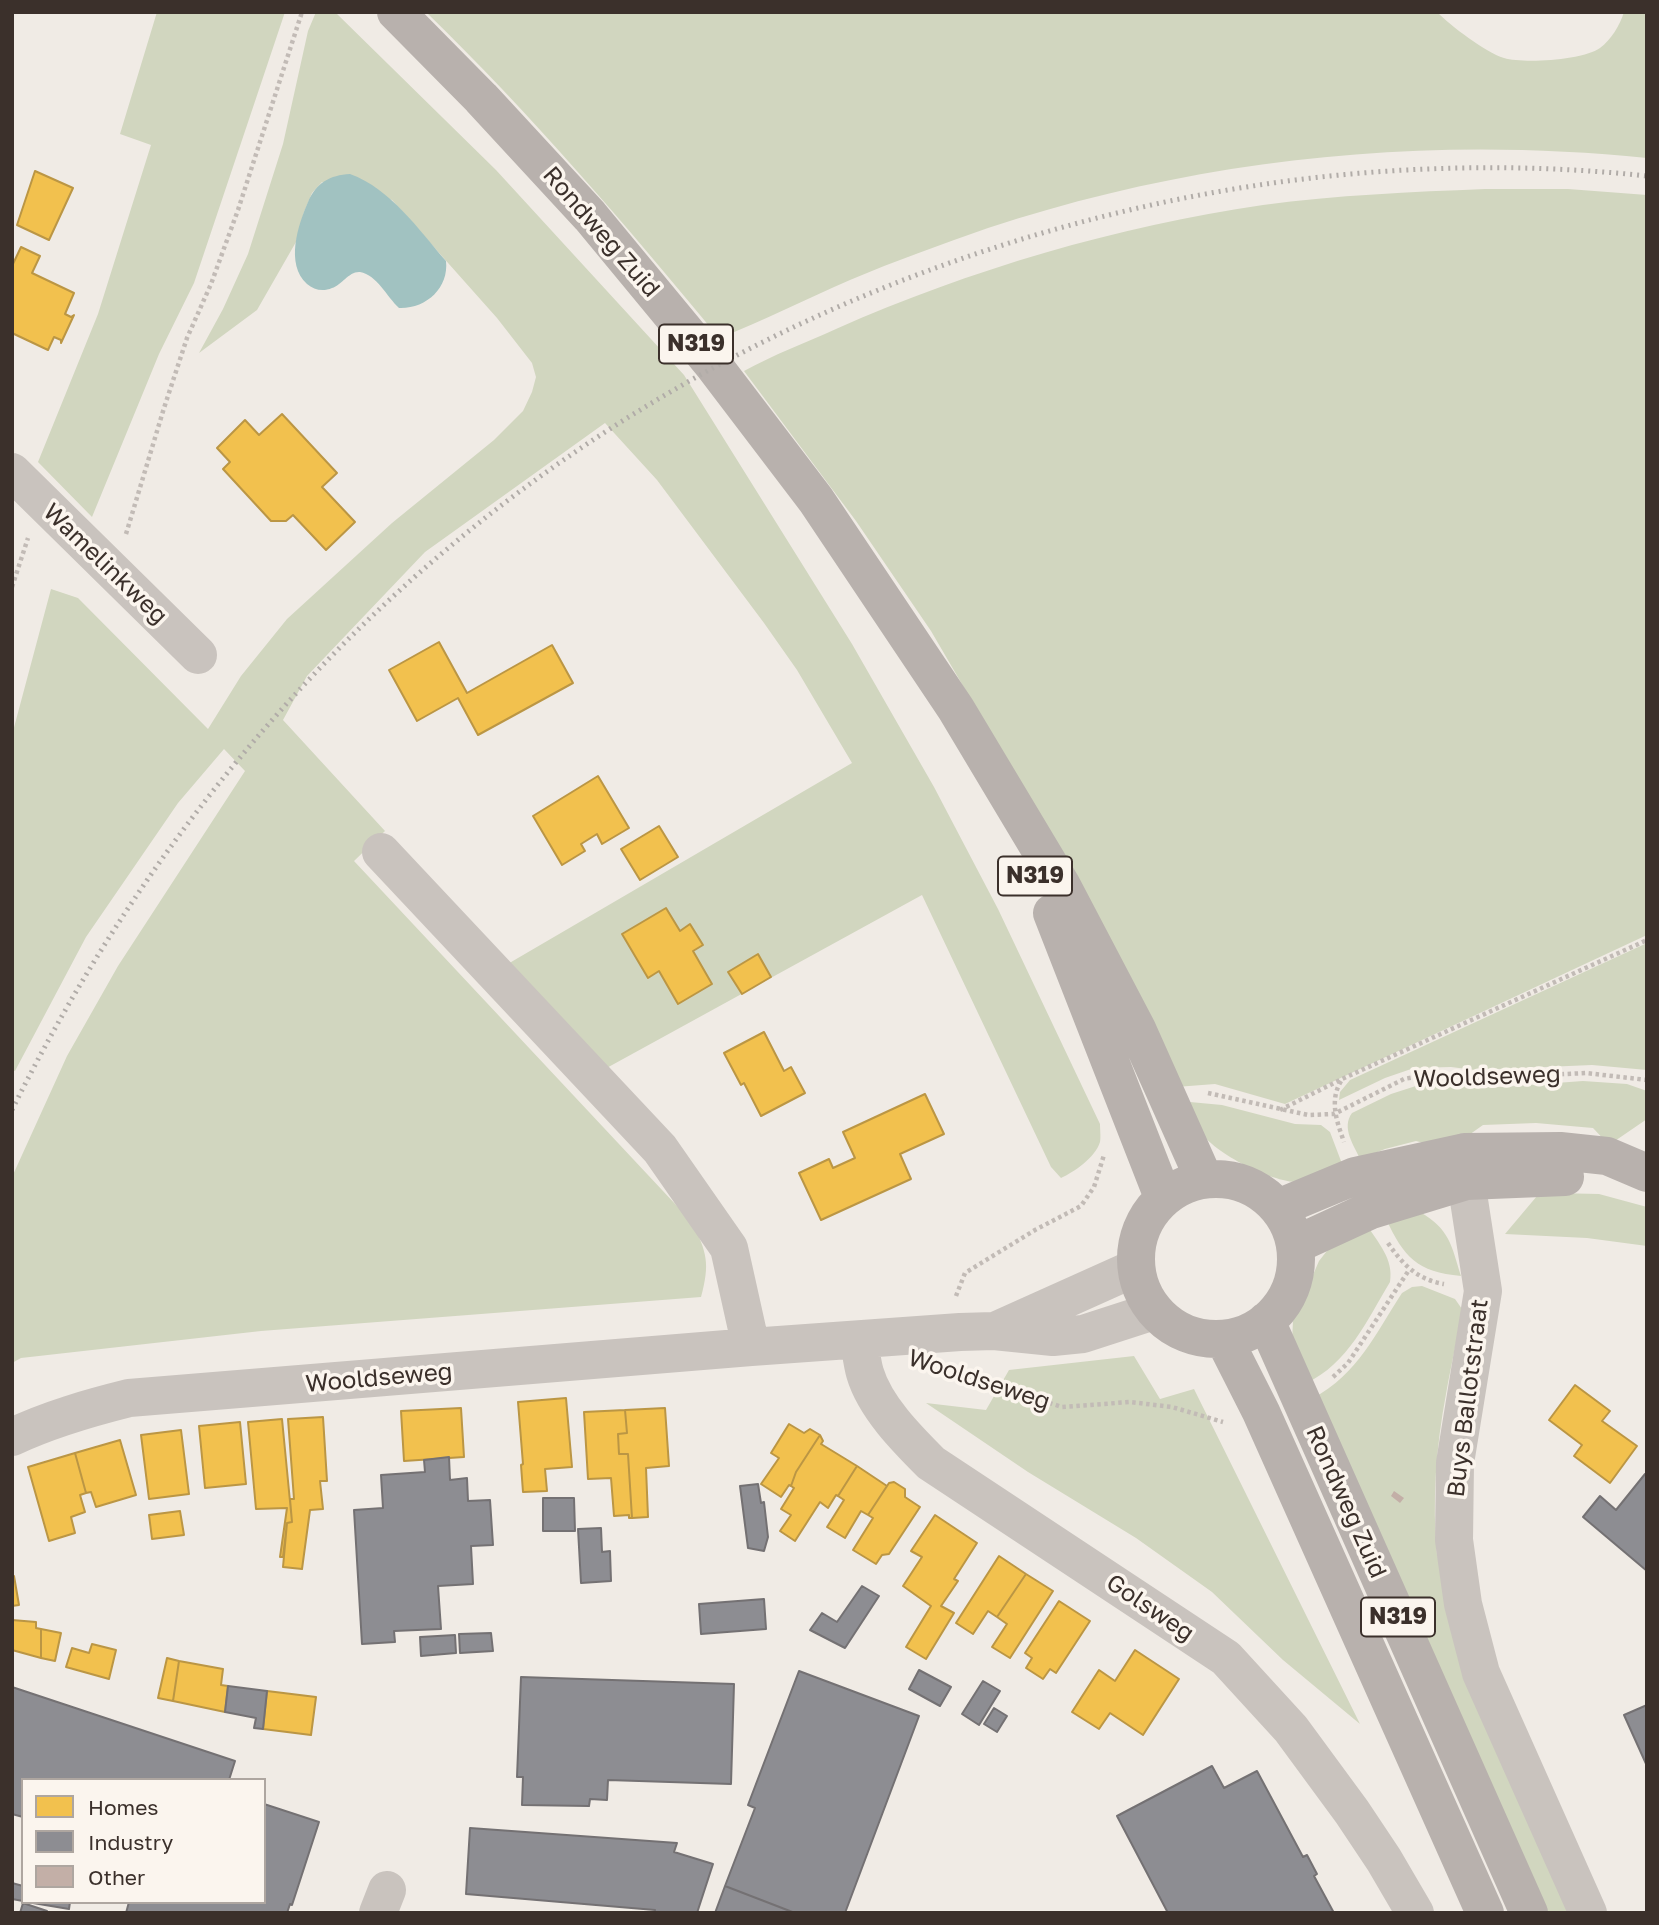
<!DOCTYPE html>
<html>
<head>
<meta charset="utf-8">
<style>
  body { margin:0 }
  #map { position:relative; width:1659px; height:1925px; overflow:hidden; background:#f0ebe5; font-family:"Golos Text",sans-serif }
  canvas { display:block }
  .frame { position:absolute; inset:0; border:14px solid #3b302b; pointer-events:none }
  .legend { position:absolute; left:21px; top:1778px; width:245px; height:126px; box-sizing:border-box; background:#fbf5ee; border:2px solid #aea6a0; margin:0; padding:9px 12px; list-style:none; font-size:21px; color:#3b302b }
  .legend li { display:flex; align-items:center; gap:14px; height:35px }
  .legend b { width:35px; border:2px solid #aea6a0 }
</style>
</head>
<body>
<div id="map">
<canvas width="1659" height="1925"></canvas>
<div class="frame"></div>
<ul class="legend">
<li><b style="height:19px;background:#f2c14e"></b>Homes</li>
<li><b style="height:19px;background:#8d8d92"></b>Industry</li>
<li><b style="height:19px;background:#c3afa7"></b>Other</li>
</ul>
</div>
<script>
const context = document.querySelector('canvas').getContext('2d');
context.lineJoin = 'round';
function fill(path, color) {
  context.fillStyle = color;
  context.fill(path, 'evenodd');
}
function trace(path, color, width, dash) {
  context.strokeStyle = color;
  context.lineWidth = width;
  context.lineCap = dash ? 'butt' : 'round';
  context.setLineDash(dash || []);
  context.stroke(path);
}
function drawText(font, color, halo, rows, align = 'center') {
  context.font = font + ' "Golos Text",sans-serif';
  context.lineWidth = 7;
  context.setLineDash([]);
  context.textBaseline = 'middle';
  context.strokeStyle = halo;
  context.fillStyle = color;
  for (const [text, x, y, turn = 0] of rows) {
    context.save();
    context.translate(x, y);
    context.rotate((+turn || 0) * Math.PI / 180);
    context.textAlign = isNaN(turn) ? turn : align;
    if (halo) context.strokeText(text, 0, 0);
    context.fillText(text, 0, 0);
    context.restore();
  }
}
fill(new Path2D(`
  M 157,12 L 285,12 L 194,283 L 159,354 L 92,517 L 38,462 L 98,314 L 151,145 L 120,134 Z
  M 316,12 L 335,12 L 496,170 L 684,375 L 852,644 L 934,787 L 998,909 L 1100,1124 C 1100,1129 1101,1138 1100,1142 C 1095,1158 1074,1172 1061,1178 L 1051,1167 L 922,895 L 603,1070 L 506,965 L 852,763 L 797,670 L 764,623 L 657,480 L 605,423 L 425,552 L 307,676 L 283,720 L 385,831 L 354,861 L 692,1222 C 707,1253 710,1263 701,1297 L 261,1331 L 21,1358 L 12,1363 L 12,1177 L 67,1056 L 118,966 L 245,771 L 224,749 L 178,803 L 86,937 L 15,1071 L 12,1070 L 12,735 L 51,589 L 78,598 L 208,729 L 241,676 L 287,619 L 392,523 L 494,440 L 523,411 L 532,392 L 536,377 L 532,363 L 497,318 L 392,200 L 322,182 L 312,193 L 304,212 L 296,242 L 257,310 L 199,353 L 223,309 L 248,254 L 283,144 L 308,31 Z
  M 426,12 L 1437,12 C 1451,26 1485,52 1504,58 C 1524,64 1583,60 1600,48 C 1611,40 1620,25 1624,12 L 1647,12 L 1647,158 C 1426,135 1199,158 988,228 C 942,244 895,261 850,280 C 806,299 763,321 719,338 C 626,225 531,114 426,12 Z
  M 1485,189 L 1568,189 L 1647,195 L 1647,935 L 1285,1104 L 1215,1084 L 1176,1087 L 994,739 L 931,631 L 856,521 L 744,371 C 773,355 805,343 836,329 C 969,270 1118,226 1263,205 C 1337,195 1411,192 1485,189 Z
  M 1647,943 L 1647,1070 L 1592,1065 L 1475,1070 L 1451,1067 L 1414,1068 L 1385,1078 L 1339,1100 L 1340,1092 L 1350,1080 Z
  M 1583,1081 L 1627,1084 L 1647,1091 L 1647,1119 L 1609,1145 L 1593,1128 L 1536,1123 L 1483,1125 L 1459,1142 L 1436,1146 L 1416,1141 L 1385,1149 L 1360,1159 C 1354,1145 1341,1128 1352,1113 L 1391,1094 L 1419,1085 L 1502,1087 Z
  M 1190,1102 L 1222,1105 L 1295,1124 L 1321,1125 L 1330,1132 L 1344,1169 C 1330,1173 1316,1179 1302,1182 C 1276,1185 1210,1152 1198,1128 C 1194,1121 1192,1110 1190,1102 Z
  M 1555,1193 L 1599,1194 L 1647,1207 L 1647,1246 L 1587,1238 L 1505,1234 L 1537,1196 Z
  M 1420,1212 C 1450,1230 1451,1244 1461,1276 C 1417,1272 1404,1257 1386,1219 Z
  M 1367,1225 C 1378,1243 1394,1259 1390,1282 C 1367,1320 1348,1364 1306,1383 L 1292,1341 L 1293,1321 L 1319,1261 L 1330,1247 Z
  M 1422,1286 L 1455,1299 L 1462,1309 C 1458,1337 1451,1365 1446,1394 C 1436,1446 1432,1502 1437,1555 L 1569,1913 L 1544,1913 L 1313,1398 C 1357,1375 1376,1333 1402,1293 L 1412,1287 Z
  M 1134,1356 L 1160,1399 L 1194,1389 L 1360,1724 L 1283,1660 L 1212,1592 L 1136,1538 L 1028,1472 L 926,1403 L 986,1410 L 1009,1370 Z`), '#d1d6bf');
fill(new Path2D(`
  M 350,174 C 391,189 418,229 446,261 C 449,288 426,309 399,308 C 387,297 377,275 360,272 C 349,271 342,285 332,288 C 323,292 314,290 307,284 C 285,264 298,225 308,202 C 316,183 330,175 350,174 Z`), '#a1c2c1');
const homes = new Path2D(`
  M 35,171 L 73,188 L 49,240 L 17,225 Z
  M 21,247 L 40,256 L 32,273 L 74,293 L 65,314 L 71,317 L 74,315 L 61,343 L 61,340 L 54,337 L 48,350 L 12,333 L 12,266 Z
  M 282,414 L 337,473 L 322,487 L 355,522 L 326,550 L 293,515 L 286,521 L 271,521 L 223,469 L 230,462 L 217,448 L 245,420 L 259,435 Z
  M 439,642 L 467,693 L 552,645 L 573,683 L 478,735 L 458,698 L 417,721 L 389,670 Z
  M 598,776 L 629,828 L 602,844 L 597,834 L 581,844 L 585,851 L 562,865 L 533,816 Z
  M 659,826 L 678,857 L 640,880 L 621,849 Z
  M 666,908 L 680,931 L 690,924 L 703,945 L 693,951 L 712,984 L 678,1004 L 659,971 L 648,978 L 622,934 Z
  M 758,954 L 771,977 L 742,994 L 728,972 Z
  M 764,1032 L 784,1071 L 791,1067 L 805,1093 L 761,1116 L 744,1083 L 741,1085 L 724,1053 Z
  M 925,1094 L 944,1134 L 900,1154 L 911,1179 L 821,1220 L 799,1173 L 829,1159 L 833,1168 L 855,1158 L 843,1132 Z
  M 1575,1385 L 1610,1411 L 1602,1421 L 1637,1446 L 1610,1483 L 1574,1456 L 1582,1445 L 1549,1420 Z
  M 566,1398 L 572,1467 L 545,1469 L 547,1491 L 523,1492 L 521,1465 L 523,1464 L 518,1402 Z
  M 461,1408 L 464,1457 L 404,1461 L 401,1411 Z
  M 665,1408 L 669,1466 L 646,1468 L 648,1517 L 632,1518 L 628,1454 L 619,1454 L 618,1434 L 627,1433 L 625,1410 Z
  M 625,1410 L 627,1433 L 618,1434 L 619,1454 L 628,1454 L 632,1518 L 629,1518 L 629,1515 L 614,1516 L 611,1478 L 588,1479 L 584,1412 Z
  M 323,1417 L 327,1481 L 320,1481 L 323,1509 L 310,1510 L 302,1569 L 283,1567 L 287,1523 L 292,1522 L 290,1499 L 294,1499 L 288,1419 Z
  M 282,1419 L 292,1522 L 287,1523 L 283,1557 L 280,1557 L 287,1508 L 256,1509 L 248,1422 Z
  M 240,1422 L 246,1484 L 205,1488 L 199,1426 Z
  M 789,1424 L 804,1433 L 810,1429 L 820,1435 L 796,1472 L 791,1486 L 789,1485 L 781,1497 L 761,1484 L 779,1458 L 771,1453 Z
  M 181,1430 L 189,1494 L 149,1499 L 141,1435 Z
  M 820,1435 L 823,1441 L 821,1444 L 857,1466 L 838,1496 L 836,1495 L 828,1508 L 820,1502 L 795,1541 L 780,1531 L 791,1515 L 781,1509 L 794,1488 L 791,1486 L 796,1472 Z
  M 120,1440 L 136,1495 L 96,1507 L 91,1492 L 86,1493 L 75,1453 Z
  M 75,1453 L 86,1493 L 80,1495 L 85,1512 L 71,1517 L 75,1533 L 49,1541 L 28,1467 Z
  M 857,1466 L 887,1486 L 868,1515 L 861,1511 L 845,1538 L 827,1527 L 844,1500 L 838,1496 Z
  M 894,1482 L 905,1489 L 905,1497 L 920,1507 L 889,1554 L 882,1555 L 876,1564 L 853,1550 L 873,1518 L 868,1515 L 889,1483 Z
  M 180,1511 L 184,1535 L 152,1539 L 149,1515 Z
  M 935,1515 L 977,1543 L 954,1579 L 958,1581 L 941,1606 L 954,1613 L 926,1659 L 906,1647 L 931,1606 L 903,1586 L 922,1557 L 911,1551 Z
  M 999,1556 L 1026,1574 L 997,1617 L 988,1611 L 973,1634 L 956,1623 Z
  M 1026,1574 L 1053,1591 L 1010,1658 L 992,1647 L 1007,1624 L 997,1617 Z
  M 14,1576 L 19,1605 L 12,1606 L 12,1577 Z
  M 1059,1601 L 1090,1621 L 1056,1673 L 1050,1669 L 1043,1679 L 1026,1668 L 1032,1658 L 1025,1653 Z
  M 12,1620 L 36,1622 L 36,1628 L 41,1629 L 41,1658 L 12,1650 Z
  M 41,1629 L 61,1633 L 55,1661 L 41,1658 Z
  M 92,1644 L 116,1650 L 109,1679 L 66,1667 L 72,1648 L 89,1653 Z
  M 1135,1650 L 1179,1679 L 1143,1735 L 1110,1713 L 1099,1729 L 1072,1712 L 1099,1670 L 1115,1681 Z
  M 167,1658 L 179,1661 L 173,1701 L 158,1698 Z
  M 179,1661 L 223,1669 L 221,1685 L 228,1686 L 225,1712 L 173,1701 Z
  M 267,1691 L 316,1697 L 311,1735 L 263,1729 Z`);
fill(homes, '#f2c14e');
trace(homes, '#bb9644', 2);
const industry = new Path2D(`
  M 449,1457 L 450,1480 L 467,1478 L 468,1501 L 490,1500 L 493,1545 L 471,1546 L 473,1584 L 438,1586 L 441,1629 L 394,1631 L 395,1642 L 362,1644 L 354,1510 L 383,1508 L 381,1475 L 425,1472 L 424,1460 Z
  M 1645,1474 L 1647,1476 L 1647,1571 L 1583,1517 L 1600,1496 L 1616,1510 Z
  M 758,1484 L 761,1503 L 764,1502 L 768,1537 L 764,1551 L 748,1548 L 740,1486 Z
  M 543,1498 L 574,1498 L 575,1531 L 543,1531 Z
  M 601,1528 L 602,1552 L 610,1551 L 611,1581 L 581,1583 L 578,1529 Z
  M 862,1586 L 879,1596 L 845,1648 L 810,1630 L 822,1613 L 837,1622 Z
  M 764,1599 L 766,1629 L 701,1634 L 699,1604 Z
  M 491,1633 L 493,1651 L 460,1653 L 459,1634 Z
  M 455,1635 L 456,1653 L 421,1656 L 420,1637 Z
  M 919,1670 L 951,1687 L 940,1706 L 909,1689 Z
  M 799,1671 L 919,1716 L 845,1913 L 795,1913 L 725,1886 L 755,1808 L 748,1805 Z
  M 521,1677 L 734,1684 L 731,1784 L 608,1780 L 607,1800 L 590,1799 L 589,1806 L 522,1805 L 523,1777 L 517,1777 Z
  M 983,1681 L 1000,1691 L 979,1725 L 962,1714 Z
  M 228,1686 L 267,1691 L 263,1729 L 254,1728 L 256,1718 L 225,1712 Z
  M 12,1687 L 235,1761 L 229,1780 L 23,1780 L 23,1817 L 12,1814 Z
  M 1647,1705 L 1647,1766 L 1624,1715 Z
  M 994,1708 L 1007,1716 L 997,1732 L 984,1724 Z
  M 1212,1766 L 1224,1788 L 1257,1771 L 1303,1857 L 1307,1855 L 1317,1874 L 1314,1876 L 1334,1913 L 1168,1913 L 1117,1816 Z
  M 264,1804 L 319,1822 L 292,1905 L 290,1904 L 287,1913 L 126,1913 L 129,1902 L 264,1902 Z
  M 470,1828 L 677,1843 L 674,1852 L 713,1864 L 697,1913 L 654,1913 L 655,1910 L 466,1894 Z
  M 12,1883 L 23,1886 L 23,1901 L 12,1899 Z
  M 725,1886 L 795,1913 L 715,1913 Z
  M 27,1902 L 70,1902 L 69,1909 Z
  M 23,1903 L 47,1911 L 46,1913 L 20,1913 Z`);
fill(industry, '#8d8d92');
trace(industry, '#747173', 2);
fill(new Path2D(`
  M 1394,1491 L 1404,1498 L 1400,1503 L 1391,1496 Z`), '#c3afa7');
trace(new Path2D(`
  M 126,534 L 164,408 L 187,338 L 211,284 L 238,210 L 302,12
  M 12,587 L 28,538
  M 1341,1081 C 1329,1101 1337,1122 1344,1142
  M 1208,1093 L 1308,1115 L 1334,1114 L 1404,1079 L 1431,1074 L 1483,1078 L 1586,1073 L 1647,1080
  M 1280,1110 L 1342,1079 L 1647,940
  M 1388,1243 C 1402,1264 1418,1280 1444,1284
  M 956,1296 L 965,1273 L 1035,1230 L 1081,1206 L 1094,1187 L 1104,1155
  M 956,1372 L 1062,1407 L 1130,1402 L 1172,1407 L 1223,1422
  M 1333,1377 L 1348,1363 L 1409,1270`), '#c2bbb6', 4.5, [3.5, 3.5]);
trace(new Path2D(`
  M 12,472 L 198,655
  M 381,852 L 660,1149 L 729,1248 L 751,1347
  M 1465,1152 L 1466,1181 L 1483,1291 L 1455,1463 L 1454,1540 L 1463,1604 L 1481,1673 L 1588,1913
  M 997,1330 L 1135,1268
  M 859,1340 C 861,1351 862,1363 865,1373 C 875,1407 907,1439 931,1463 L 1226,1658 L 1291,1729 L 1352,1812 L 1384,1860 L 1415,1913
  M 12,1437 C 50,1419 89,1408 129,1398 L 751,1347 L 960,1332 L 994,1331 L 1053,1337 L 1083,1334 L 1154,1311
  M 378,1913 L 387,1890`), '#c9c3be', 38);
trace(new Path2D(`
  M 396,12 L 481,98 L 590,216 L 714,366 L 816,500 L 956,709 L 1062,886 L 1137,1029 L 1204,1179
  M 1052,913 L 1163,1197
  M1136 1259a80 80 0 1 1 160 0a80 80 0 1 1-160 0Z
  M 1278,1208 L 1355,1176 L 1465,1152 L 1560,1151 L 1607,1156 L 1647,1173
  M 1295,1245 L 1371,1210 L 1466,1181 L 1565,1177
  M 1266,1321 L 1529,1913
  M 1224,1339 L 1261,1412 L 1485,1913`), '#b8b1ad', 38);
trace(new Path2D(`
  M 12,1110 C 239,653 619,335 1117,213 C 1288,171 1471,157 1647,176`), '#b1aca8', 5, [2, 5]);
for (const [x, y, w] of [
  [696,344,74],
  [1035,876,74],
  [1398,1617,74]
]) {
  const box = new Path2D();
  box.roundRect(x - w / 2, y - 19.5, w, 39, 5);
  context.fillStyle = '#fbf5ee';
  context.fill(box);
  trace(box, '#3b302b', 2);
}
drawText('bold 23px', '#3b302b', null, [
  ["N319",696,344],
  ["N319",1035,876],
  ["N319",1398,1617]
]);
drawText('24px', '#3b302b', '#fbf5ee', [
  ["Rondweg Zuid",601,232,49],
  ["Wamelinkweg",105,564,44],
  ["Wooldseweg",1487,1077,-2],
  ["Wooldseweg",379,1378,-5],
  ["Wooldseweg",979,1380,18],
  ["Buys Ballotstraat",1468,1398,-83],
  ["Rondweg Zuid",1346,1502,66],
  ["Golsweg",1150,1608,34]
]);
</script>
</body>
</html>
